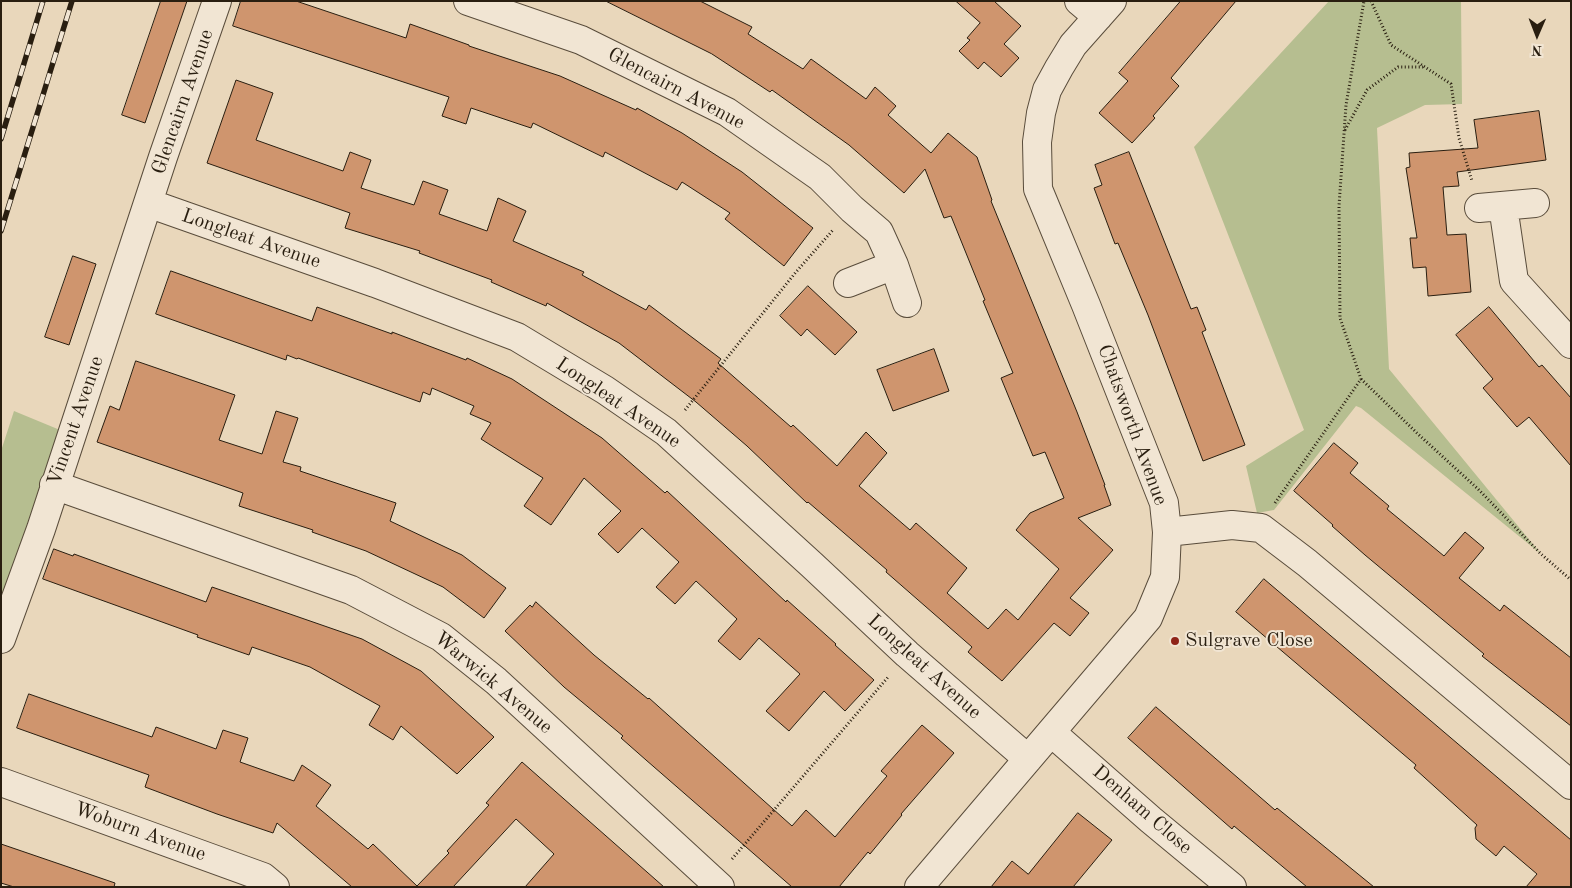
<!DOCTYPE html>
<html>
<head>
<meta charset="utf-8">
<style>
  body { margin:0 }
  #map { position:relative; width:1572px; height:888px; overflow:hidden; background:#e9d7bb; font-family:"Old Standard TT",serif }
  canvas { display:block }
  .frame { position:absolute; inset:0; border:2px solid #291e10; pointer-events:none }
  .north { position:absolute; left:1512px; top:10px; width:50px; height:50px; -webkit-text-stroke:4px #f1e5d3; paint-order:stroke; rotate:181deg; font-size:14px; font-weight:700; line-height:20px; text-align:center; color:#291e10 }
  .north::after { content:''; display:block; margin:auto; width:18px; height:22px; background:#291e10; clip-path:polygon(50% 0,100% 100%,50% 72%,0 100%) }
</style>
</head>
<body>
<div id="map">
<canvas width="1572" height="888"></canvas>
<div class="frame"></div>
<div class="north">N</div>
</div>
<script>
const context = document.querySelector('canvas').getContext('2d');
context.lineJoin = 'round';
function fill(path, color) {
  context.fillStyle = color;
  context.fill(path, 'evenodd');
}
function trace(path, color, width, dash) {
  context.strokeStyle = color;
  context.lineWidth = width;
  context.lineCap = dash ? 'butt' : 'round';
  context.setLineDash(dash || []);
  context.stroke(path);
}
function drawText(font, color, halo, rows, align = 'center') {
  context.font = font + ' "Old Standard TT",serif';
  context.lineWidth = 4;
  context.setLineDash([]);
  context.textBaseline = 'middle';
  context.strokeStyle = halo;
  context.fillStyle = color;
  for (const [text, x, y, turn = 0] of rows) {
    context.save();
    context.translate(x, y);
    context.rotate((+turn || 0) * Math.PI / 180);
    context.textAlign = isNaN(turn) ? turn : align;
    if (halo) context.strokeText(text, 0, 0);
    context.fillText(text, 0, 0);
    context.restore();
  }
}
fill(new Path2D(`
  M 1329,1 L 1461,1 L 1462,104 L 1425,105 L 1377,128 L 1389,369 L 1541,554 L 1361,408 L 1356,406 L 1274,510 L 1257,513 L 1246,466 L 1304,430 L 1194,147 Z
  M 14,411 L 60,430 L 1,607 L 1,451 Z`), '#b6be90');
const building = new Path2D(`
  M 161,1 L 187,1 L 145,123 L 122,115 Z
  M 241,1 L 296,1 L 406,38 L 410,24 L 469,45 L 469,46 L 560,76 L 636,110 L 637,108 L 682,133 L 742,172 L 813,228 L 784,266 L 725,219 L 730,213 L 682,182 L 677,190 L 605,152 L 603,157 L 533,123 L 531,128 L 471,108 L 466,124 L 442,116 L 449,97 L 233,26 Z
  M 606,1 L 700,1 L 752,27 L 748,34 L 803,69 L 811,59 L 866,99 L 875,87 L 896,106 L 888,115 L 931,153 L 948,133 L 977,157 L 992,200 L 991,201 L 1077,412 L 1105,485 L 1104,485 L 1111,505 L 1078,518 L 1113,550 L 1070,598 L 1089,613 L 1070,636 L 1054,623 L 1002,681 L 968,652 L 972,647 L 886,572 L 887,570 L 808,502 L 807,503 L 747,446 L 696,402 L 619,343 L 547,303 L 546,306 L 491,282 L 492,280 L 419,253 L 420,251 L 345,228 L 350,213 L 207,163 L 236,80 L 273,93 L 256,140 L 343,171 L 350,152 L 371,160 L 361,188 L 414,205 L 423,181 L 448,190 L 439,214 L 487,231 L 498,198 L 526,211 L 513,241 L 584,272 L 582,275 L 646,310 L 649,305 L 721,359 L 718,363 L 791,427 L 793,425 L 837,466 L 866,432 L 887,453 L 859,486 L 910,530 L 916,523 L 967,568 L 947,593 L 988,629 L 1006,609 L 1018,620 L 1059,569 L 1016,530 L 1030,513 L 1064,498 L 1045,452 L 1033,456 L 1001,378 L 1013,373 L 983,301 L 985,300 L 951,216 L 944,218 L 925,169 L 904,193 L 849,145 L 772,90 L 770,92 L 712,54 Z
  M 956,1 L 994,1 L 1021,26 L 1004,44 L 1019,58 L 1001,77 L 984,62 L 978,69 L 959,51 L 970,40 L 967,38 L 980,23 Z
  M 1181,1 L 1236,1 L 1171,78 L 1179,86 L 1153,116 L 1155,118 L 1132,143 L 1099,113 L 1128,81 L 1119,73 Z
  M 1539,111 L 1546,160 L 1457,172 L 1459,186 L 1443,187 L 1447,235 L 1466,234 L 1471,292 L 1428,296 L 1426,267 L 1413,268 L 1410,238 L 1417,238 L 1406,168 L 1410,167 L 1409,153 L 1478,148 L 1474,120 Z
  M 1129,152 L 1191,309 L 1197,307 L 1206,330 L 1202,332 L 1245,445 L 1203,461 L 1148,315 L 1118,243 L 1115,244 L 1094,188 L 1102,185 L 1095,165 Z
  M 73,256 L 96,264 L 69,345 L 45,337 Z
  M 171,271 L 312,321 L 317,307 L 392,334 L 392,332 L 466,360 L 467,358 L 512,379 L 602,438 L 665,493 L 667,491 L 786,602 L 787,600 L 836,644 L 835,645 L 874,680 L 845,711 L 824,691 L 789,731 L 766,711 L 800,674 L 759,638 L 740,660 L 718,641 L 737,619 L 696,581 L 675,604 L 656,587 L 679,562 L 642,528 L 618,553 L 598,534 L 621,511 L 584,478 L 551,525 L 524,506 L 543,478 L 481,439 L 491,423 L 470,414 L 474,406 L 432,388 L 430,395 L 423,392 L 420,402 L 298,358 L 297,359 L 287,355 L 286,360 L 156,314 Z
  M 808,286 L 857,332 L 835,355 L 807,329 L 801,336 L 780,316 Z
  M 1489,307 L 1539,367 L 1542,365 L 1571,398 L 1571,466 L 1529,417 L 1517,427 L 1483,388 L 1493,379 L 1456,335 Z
  M 934,349 L 949,391 L 893,411 L 877,370 Z
  M 136,361 L 235,395 L 219,440 L 262,454 L 276,411 L 298,418 L 283,462 L 301,467 L 300,471 L 396,503 L 390,521 L 462,555 L 506,588 L 484,618 L 443,587 L 366,551 L 312,532 L 313,530 L 239,506 L 243,493 L 97,442 L 110,406 L 119,410 Z
  M 1334,443 L 1358,463 L 1350,473 L 1389,506 L 1387,509 L 1444,556 L 1465,532 L 1484,548 L 1459,578 L 1500,611 L 1504,605 L 1571,658 L 1571,726 L 1482,656 L 1484,654 L 1365,555 L 1332,526 L 1333,525 L 1294,491 Z
  M 54,549 L 73,556 L 74,554 L 206,602 L 212,587 L 362,639 L 421,671 L 494,737 L 457,774 L 401,726 L 393,740 L 369,725 L 380,706 L 310,667 L 252,647 L 249,655 L 197,637 L 198,635 L 43,579 Z
  M 1264,579 L 1571,840 L 1571,887 L 1526,887 L 1537,874 L 1504,846 L 1496,856 L 1476,839 L 1475,828 L 1477,825 L 1414,768 L 1416,765 L 1236,612 Z
  M 536,602 L 594,655 L 648,699 L 649,698 L 792,826 L 806,810 L 835,837 L 887,776 L 881,771 L 922,725 L 954,753 L 901,814 L 902,815 L 870,854 L 868,852 L 839,887 L 792,887 L 646,760 L 621,738 L 623,736 L 564,687 L 505,631 L 530,605 L 532,607 Z
  M 29,694 L 152,737 L 156,727 L 216,749 L 223,730 L 248,738 L 240,762 L 294,781 L 302,765 L 331,785 L 316,806 L 368,849 L 373,844 L 417,886 L 449,853 L 447,851 L 489,805 L 486,803 L 522,762 L 664,887 L 525,887 L 554,854 L 516,819 L 453,887 L 352,887 L 277,823 L 273,833 L 217,814 L 145,787 L 149,775 L 17,728 Z
  M 1156,707 L 1275,810 L 1277,808 L 1374,887 L 1307,887 L 1234,826 L 1232,829 L 1128,738 Z
  M 1078,813 L 1112,840 L 1073,887 L 991,887 L 1012,861 L 1028,874 Z
  M 1,844 L 115,883 L 114,887 L 14,887 L 1,883 Z`);
fill(building, '#cf956e');
trace(building, '#291e10', 1);
const minor = new Path2D(`
  M 468,1 L 581,40 L 727,112 L 820,177 L 852,209 L 879,232 L 894,265 L 907,303
  M 1079,1 L 1098,17
  M 148,203 L 375,283 L 517,337 L 605,390 L 666,432 L 812,565 L 907,654 L 1028,759
  M 1503,206 L 1514,281 L 1571,344
  M 1479,208 L 1535,203
  M 848,283 L 894,265
  M 54,485 L 351,590 L 441,637 L 496,681 L 720,887
  M 1167,532 L 1232,525 L 1261,528 L 1307,563 L 1571,785
  M 1,639 L 41,529 L 163,157 L 217,1
  M 1052,733 L 1151,820 L 1232,887
  M 1,782 L 263,877 L 275,887
  M 919,887 L 1148,618 L 1165,577 L 1167,532 L 1164,503 L 1086,305 L 1038,189 L 1037,142 L 1041,113 L 1047,90 L 1059,68 L 1073,45 L 1112,1`);
trace(minor, '#594c3b', 30);
trace(new Path2D(`
  M 1371,1 L 1391,45 L 1451,84 L 1459,138 L 1472,181
  M 1345,130 L 1367,90 L 1398,67 L 1423,67
  M 1361,379 L 1418,434 L 1478,489 L 1541,554 L 1571,580
  M 685,410 L 796,272 L 833,230
  M 1275,503 L 1361,379 L 1340,318 L 1339,206 L 1346,105 L 1364,1
  M 732,859 L 889,676`), '#291e10', 3, [1, 2.5]);
trace(minor, '#f1e5d3', 28);
const rail = new Path2D(`
  M 1,139 L 43,1
  M 1,231 L 72,1`);
trace(rail, '#291e10', 5.5);
trace(rail, '#f1e5d3', 4, [11]);
for (const [x, y, r, color] of [
  [1175,641,5,"#8f2418"]
]) {
  const dot = new Path2D();
  dot.arc(x, y, r, 0, 2 * Math.PI);
  context.fillStyle = color;
  context.fill(dot);
  trace(dot, '#f1e5d3', 2);
}
drawText('20px', '#291e10', '#f1e5d3', [
  ["Glencairn Avenue",676,89,28],
  ["Glencairn Avenue",183,102,-71],
  ["Longleat Avenue",251,239,19],
  ["Longleat Avenue",618,403,34],
  ["Vincent Avenue",76,421,-71],
  ["Chatsworth Avenue",1132,425,70],
  ["Longleat Avenue",924,667,42],
  ["Warwick Avenue",493,683,40],
  ["Denham Close",1142,810,41],
  ["Woburn Avenue",140,832,20]
]);
drawText('20px', '#291e10', '#f1e5d3', [
  ["Sulgrave Close",1185,641]
], 'left');
</script>
</body>
</html>
